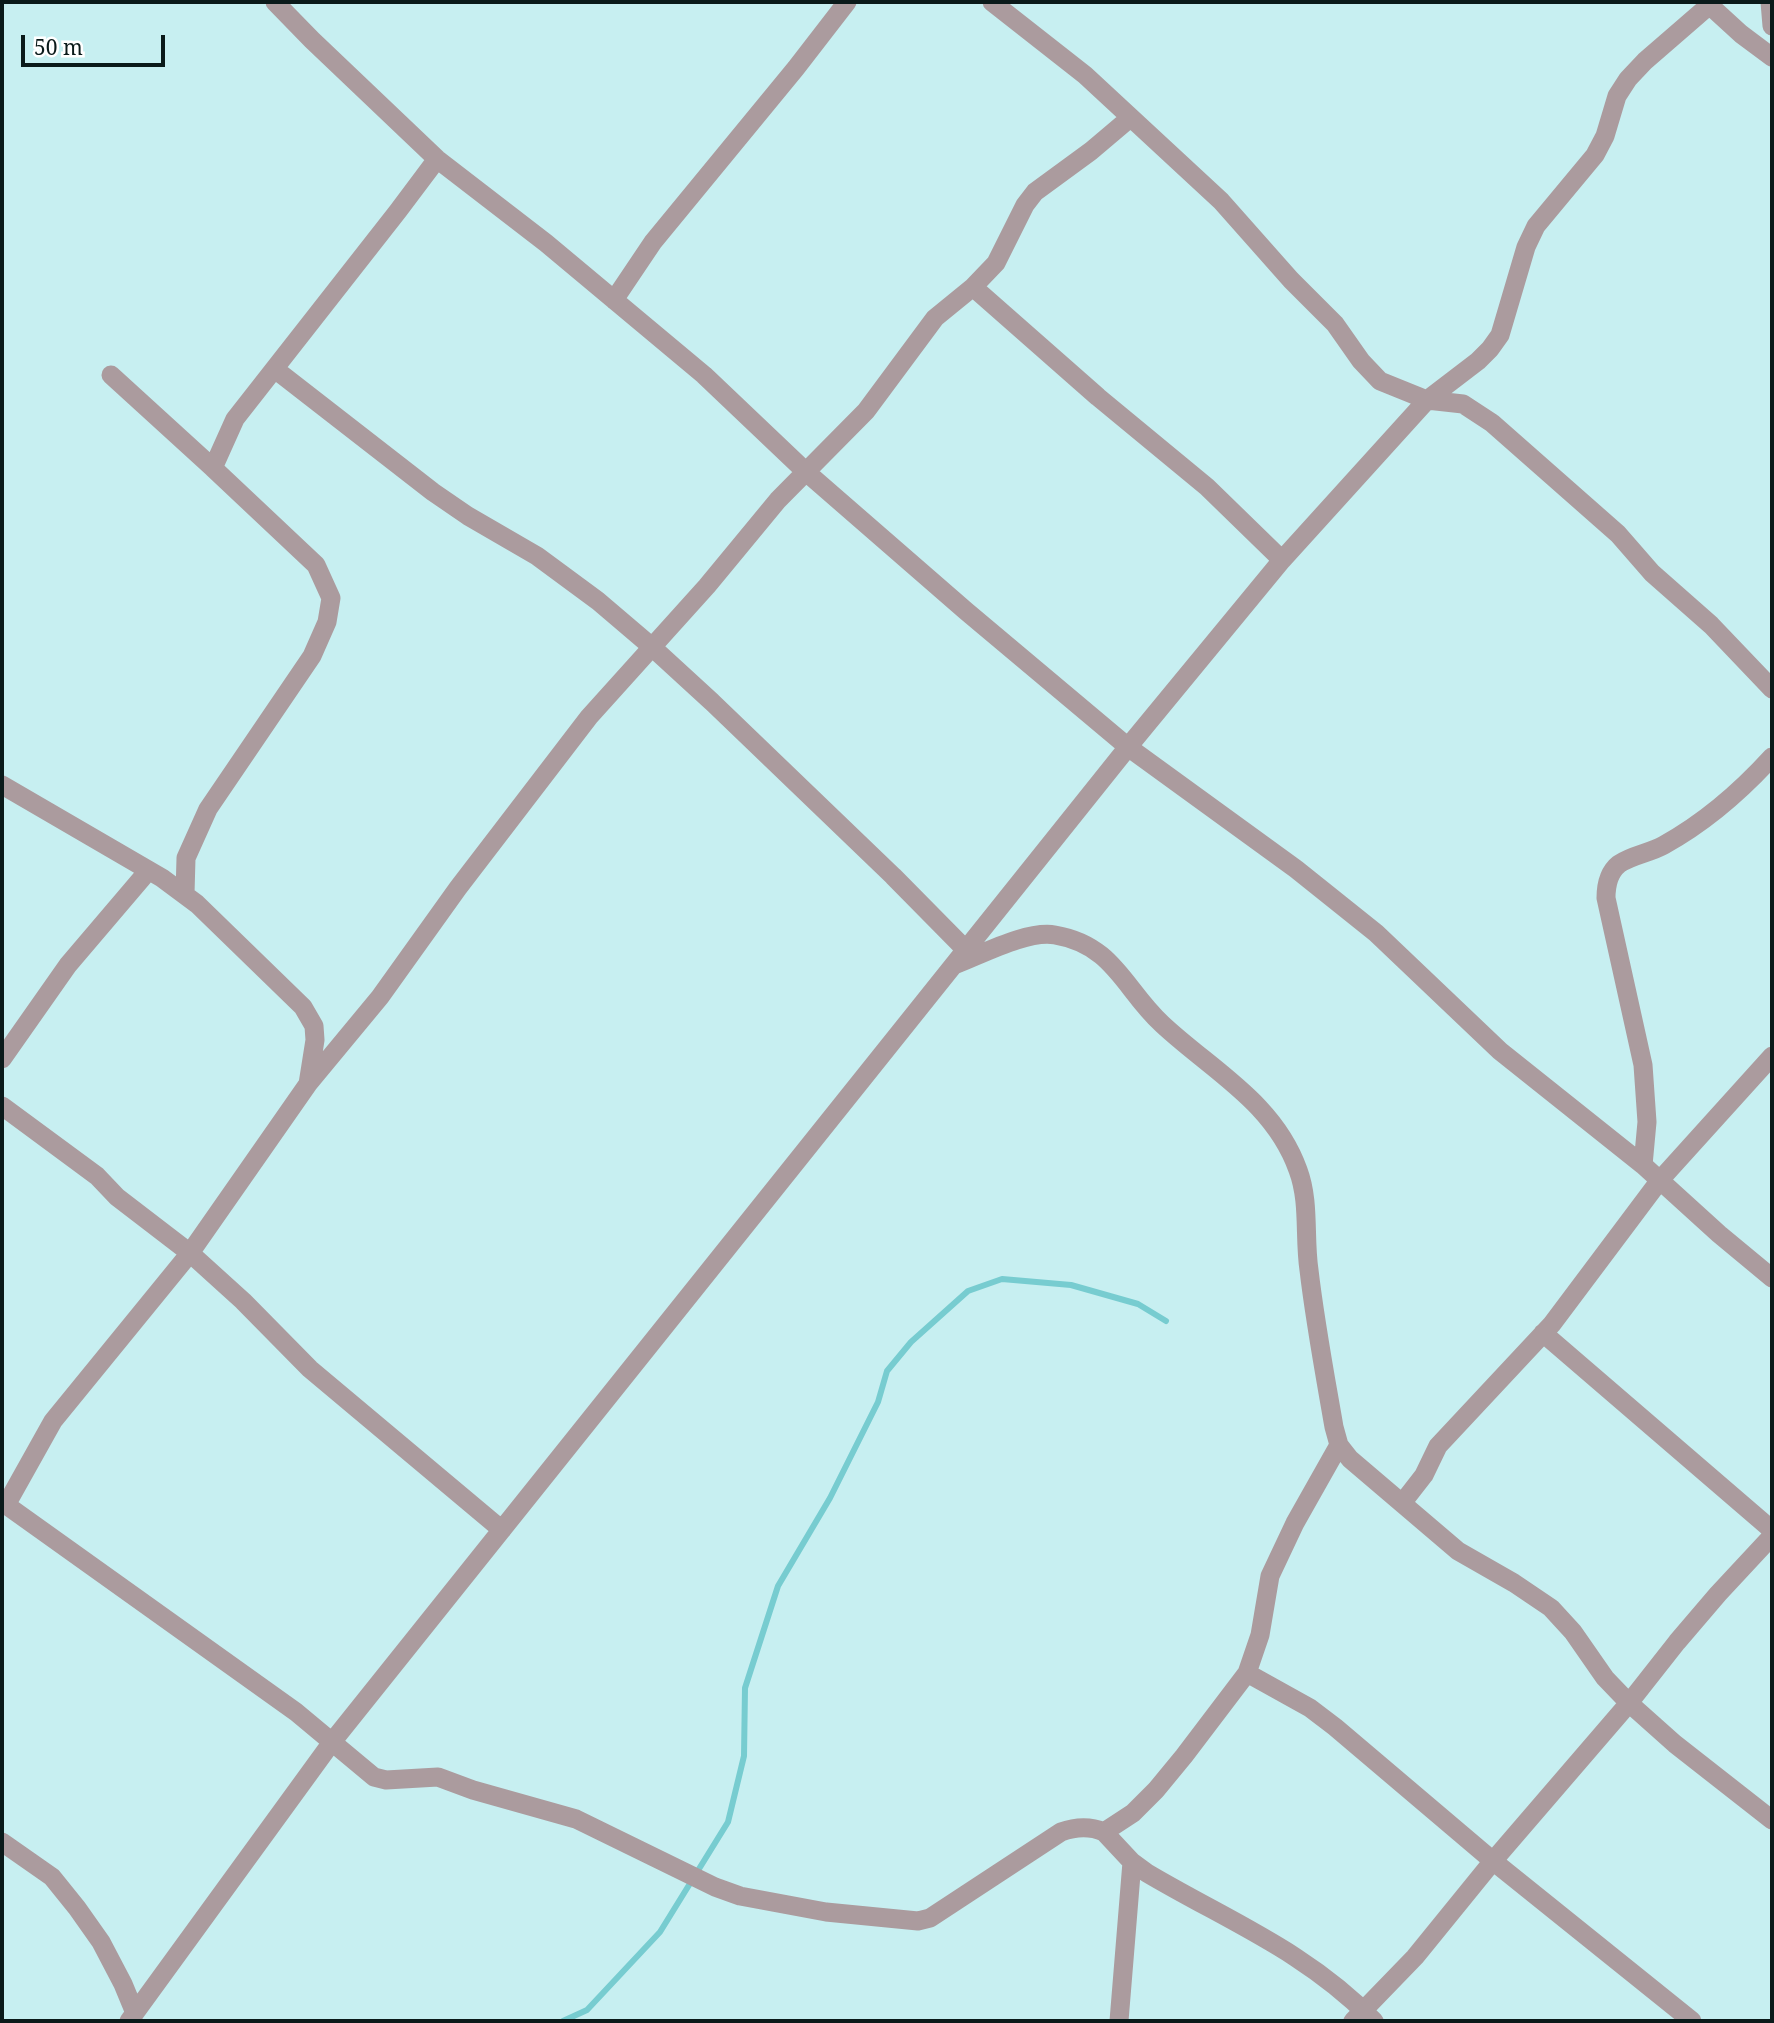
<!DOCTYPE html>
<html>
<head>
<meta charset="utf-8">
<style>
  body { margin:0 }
  #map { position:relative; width:1774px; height:2023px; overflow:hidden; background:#c7eff1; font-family:"Noto Serif",serif }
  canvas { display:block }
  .frame { position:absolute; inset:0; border:4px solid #0a1a1a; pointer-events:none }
  .scale { position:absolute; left:21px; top:35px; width:144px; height:32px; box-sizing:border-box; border:4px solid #0a1a1a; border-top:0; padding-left:9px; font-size:21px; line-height:24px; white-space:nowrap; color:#0a1a1a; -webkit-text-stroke:5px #fff; paint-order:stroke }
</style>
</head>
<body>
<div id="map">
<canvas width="1774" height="2023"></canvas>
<div class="frame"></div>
<div class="scale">50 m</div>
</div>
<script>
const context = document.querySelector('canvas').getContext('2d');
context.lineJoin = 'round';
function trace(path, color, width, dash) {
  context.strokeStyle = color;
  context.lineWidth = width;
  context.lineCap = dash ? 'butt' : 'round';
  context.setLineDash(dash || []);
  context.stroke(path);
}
trace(new Path2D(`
  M 563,2021 L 587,2010 L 660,1932 L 728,1822 L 744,1756 L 745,1688 L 778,1586 L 830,1498 L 878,1402 L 887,1371 L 911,1342 L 968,1291 L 1002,1279 L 1071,1285 L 1138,1304 L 1166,1321`), '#77ccd0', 6);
trace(new Path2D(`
  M 275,2 L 312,40 L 437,159 L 546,243 L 704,375 L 805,471 L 966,611 L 1128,747 L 1296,869 L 1376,933 L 1500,1051 L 1643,1165 L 1719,1234 L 1772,1278
  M 992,2 L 1085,75 L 1221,201 L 1291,280 L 1335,324 L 1361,361 L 1380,381 L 1427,400 L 1463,404 L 1492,423 L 1618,534 L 1652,573 L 1711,625 L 1772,689
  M 1706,2 L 1741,34 L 1772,57
  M 1770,2 L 1772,26
  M 973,287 L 1098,397 L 1207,487 L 1282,560
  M 614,300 L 653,242 L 796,68 L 847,2
  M 276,370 L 433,492 L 468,516 L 537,556 L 598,601 L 652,647 L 712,702 L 893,876 L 966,950
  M 111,375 L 213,468
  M 2,785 L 162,878 L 197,904 L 303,1007 L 314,1026 L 315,1040 L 308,1084 L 190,1253 L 53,1421 L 6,1505
  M 185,894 L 186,858 L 208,809 L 312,656 L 327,622 L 331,598 L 316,565 L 213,468 L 235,419 L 398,211 L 437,159
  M 954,965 C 981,955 1027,930 1055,935 C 1114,945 1124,989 1162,1024 C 1211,1070 1274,1102 1298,1170 C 1310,1202 1304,1237 1309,1270 C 1315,1322 1325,1375 1334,1427 L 1339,1445 L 1350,1459 L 1458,1551 L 1514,1583 L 1551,1608 L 1573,1632 L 1605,1678 L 1629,1703 L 1675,1744 L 1772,1820
  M 2,1059 L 68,965 L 148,871
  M 308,1084 L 380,997 L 458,888 L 589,717 L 707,586 L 778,500 L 866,411 L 935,318 L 973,287 L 996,263 L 1025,205 L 1035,192 L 1091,151 L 1130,118
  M 2,1106 L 97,1176 L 117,1197 L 190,1253 L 243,1301 L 310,1369 L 502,1530
  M 1643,1165 L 1647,1122 L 1643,1065 L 1606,898 C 1606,885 1609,872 1619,864 C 1632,855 1650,853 1664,845 C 1704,823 1741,791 1772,757
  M 1543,1333 L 1772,1530
  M 2,1502 L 296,1712 L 374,1777 L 386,1780 L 438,1777 L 473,1790 L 576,1819 L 715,1887 L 740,1896 L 826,1912 L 918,1921 L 930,1918 L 1061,1832 C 1075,1827 1090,1826 1104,1832 L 1132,1862 L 1147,1873 C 1228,1921 1306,1951 1374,2021
  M 1403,1502 L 1424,1475 L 1438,1446 L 1552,1324 L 1660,1180 L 1772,1056
  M 1247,1673 L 1260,1635 L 1270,1576 L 1295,1523 L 1339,1445
  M 1104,1832 L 1133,1813 L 1156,1790 L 1184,1756 L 1247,1673 L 1310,1708 L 1335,1727 L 1493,1861 L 1692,2021
  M 2,1842 L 52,1877 L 77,1908 L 101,1942 L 123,1984 L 135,2013
  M 129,2021 L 332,1742 L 1128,747 L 1282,560 L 1427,400 L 1478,361 L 1490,349 L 1500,335 L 1526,247 L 1536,226 L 1595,155 L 1605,136 L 1617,96 L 1628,79 L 1645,61 L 1713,2
  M 1119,2021 L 1132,1862
  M 1353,2021 L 1415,1957 L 1493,1861 L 1629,1703 L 1677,1642 L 1718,1594 L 1772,1536`), '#ab9b9e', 19);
</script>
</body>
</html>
